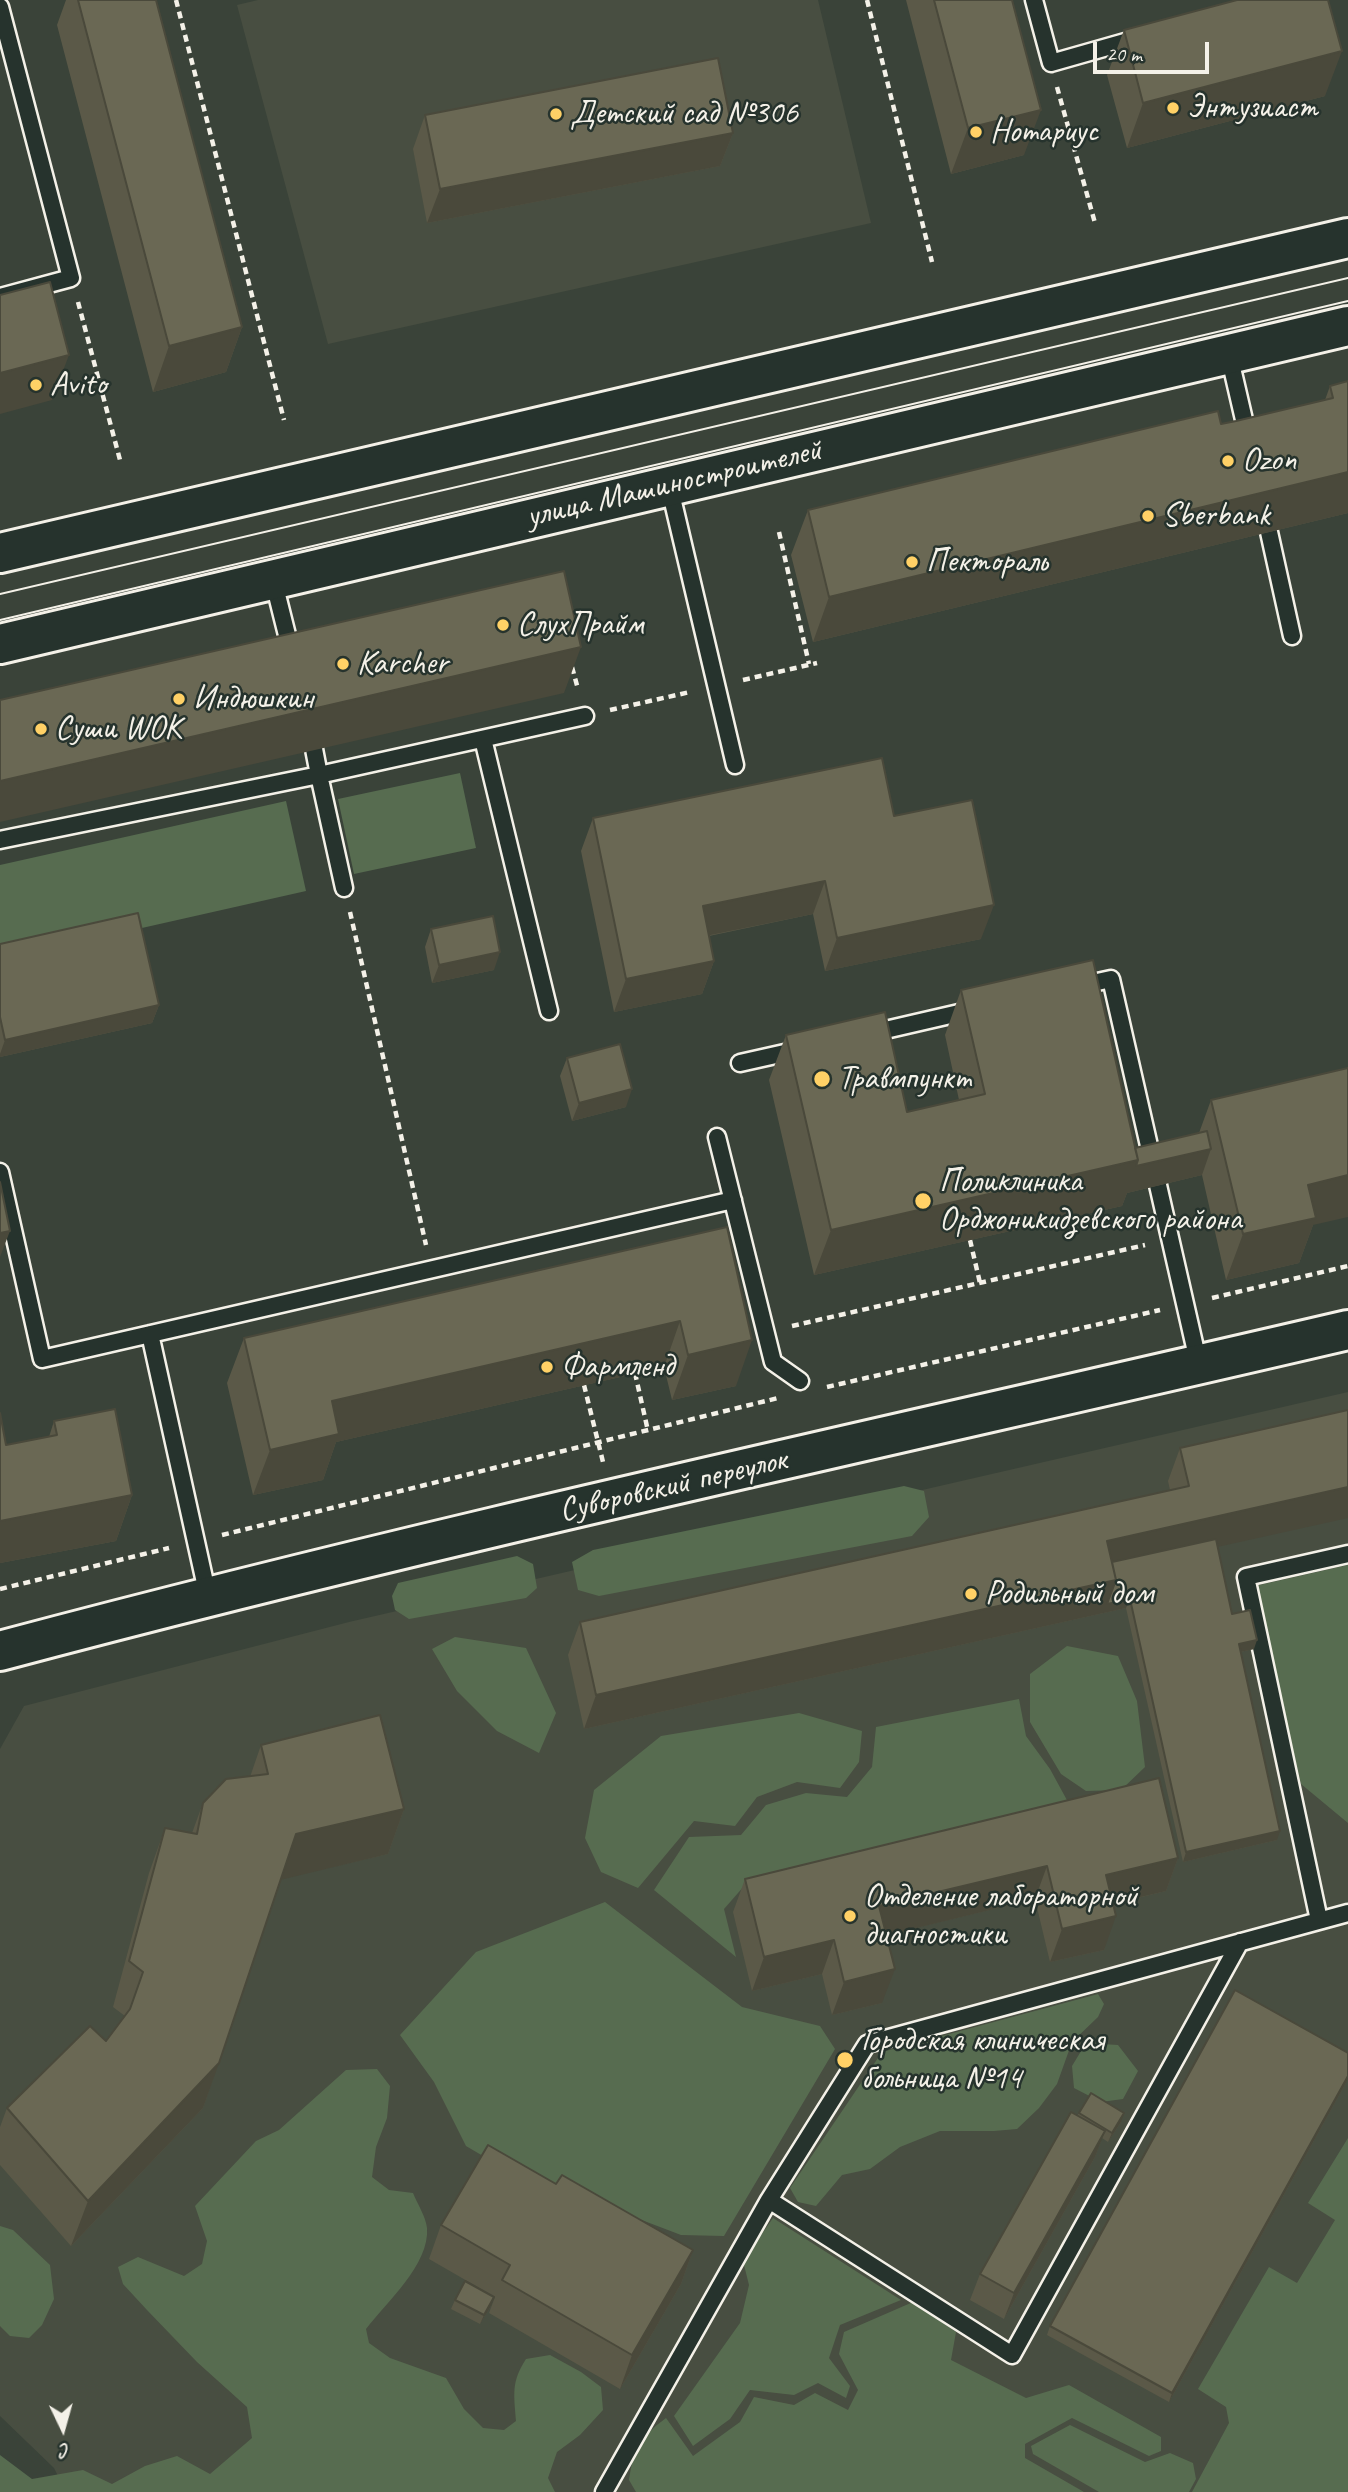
<!DOCTYPE html>
<html>
<head>
<meta charset="utf-8">
<style>
  body { margin:0 }
  #map { position:relative; width:1348px; height:2492px; overflow:hidden; background:#3a4339; font-family:Caveat,sans-serif }
  canvas { display:block }
  .north { position:absolute; left:28px; top:2394px; width:70px; height:70px; -webkit-text-stroke:5px #26332d; paint-order:stroke; rotate:175deg; font-size:19px; font-weight:700; line-height:28px; text-align:center; color:#f4f1e8 }
  .north::after { content:''; display:block; margin:auto; width:24px; height:32px; background:#f4f1e8; clip-path:polygon(50% 0,100% 100%,50% 72%,0 100%) }
  .scale { position:absolute; left:1093px; top:42px; width:116px; height:32px; box-sizing:border-box; border:4px solid #f4f1e8; border-top:0; padding-left:9px; font-size:21px; line-height:24px; white-space:nowrap; color:#f4f1e8; -webkit-text-stroke:5px #26332d; paint-order:stroke }
</style>
</head>
<body>
<div id="map">
<canvas width="1348" height="2492"></canvas>
<div class="north">С</div>
<div class="scale">20 m</div>
</div>
<script>
const context = document.querySelector('canvas').getContext('2d');
context.lineJoin = 'round';
function fill(path, color) {
  context.fillStyle = color;
  context.fill(path, 'evenodd');
}
function trace(path, color, width, dash) {
  context.strokeStyle = color;
  context.lineWidth = width;
  context.lineCap = dash ? 'butt' : 'round';
  context.setLineDash(dash || []);
  context.stroke(path);
}
function drawText(font, color, halo, rows, align = 'center') {
  context.font = font + ' Caveat,sans-serif';
  context.lineWidth = 5;
  context.setLineDash([]);
  context.textBaseline = 'middle';
  context.strokeStyle = halo;
  context.fillStyle = color;
  for (const [text, x, y, turn = 0] of rows) {
    context.save();
    context.translate(x, y);
    context.rotate((+turn || 0) * Math.PI / 180);
    context.textAlign = isNaN(turn) ? turn : align;
    if (halo) context.strokeText(text, 0, 0);
    context.fillText(text, 0, 0);
    context.restore();
  }
}
fill(new Path2D(`
  M 258,0 L 818,0 L 871,223 L 328,344 L 237,5 Z
  M 1348,1392 L 1348,2492 L 66,2492 L 54,2468 L 0,2416 L 0,1749 L 24,1706 L 349,1622 Z`), '#484e41');
fill(new Path2D(`
  M 460,773 L 476,848 L 354,874 L 338,799 Z
  M 286,801 L 306,891 L 0,960 L 0,865 Z
  M 904,1486 L 924,1491 L 929,1517 L 912,1536 L 599,1596 L 578,1590 L 572,1562 L 593,1550 Z
  M 517,1556 L 533,1564 L 537,1588 L 526,1598 L 409,1619 L 395,1610 L 392,1596 L 398,1583 Z
  M 1348,1565 L 1348,1823 L 1301,1784 L 1255,1586 Z
  M 455,1637 L 526,1648 L 556,1713 L 539,1753 L 497,1731 L 457,1691 L 432,1649 Z
  M 1067,1646 L 1118,1656 L 1137,1701 L 1145,1767 L 1121,1790 L 1086,1791 L 1061,1774 L 1030,1722 L 1030,1674 Z
  M 1019,1699 L 1026,1736 L 1050,1769 L 1068,1802 L 745,1885 L 724,1909 L 736,1957 L 654,1890 L 689,1837 L 741,1835 L 766,1805 L 806,1793 L 847,1797 L 872,1767 L 876,1727 Z
  M 799,1713 L 862,1731 L 859,1762 L 840,1788 L 797,1782 L 757,1797 L 735,1826 L 694,1821 L 638,1888 L 601,1872 L 585,1838 L 594,1790 L 661,1736 Z
  M 605,1902 L 742,2007 L 820,2026 L 835,2049 L 724,2236 L 681,2235 L 500,2166 L 466,2146 L 434,2082 L 400,2035 L 476,1952 Z
  M 1098,1994 L 1104,2004 L 1098,2017 L 1072,2042 L 1057,2084 L 1039,2108 L 1017,2129 L 994,2131 L 940,2131 L 900,2147 L 870,2169 L 842,2175 L 816,2206 L 798,2202 L 790,2188 L 882,2052 Z
  M 1086,2043 L 1118,2045 L 1138,2071 L 1123,2099 L 1101,2102 L 1074,2088 L 1072,2066 Z
  M 377,2069 L 390,2086 L 387,2118 L 376,2147 L 372,2177 L 389,2190 L 413,2193 C 417,2203 426,2217 427,2228 C 430,2264 386,2303 366,2329 L 369,2343 L 390,2358 L 446,2378 L 464,2409 L 483,2428 L 504,2430 L 516,2421 C 514,2394 511,2382 526,2359 L 550,2355 L 581,2372 L 601,2387 L 603,2410 L 580,2435 L 557,2452 L 548,2478 L 555,2492 L 0,2492 L 0,2455 L 32,2479 L 83,2470 L 112,2484 L 145,2466 L 177,2456 L 210,2474 L 252,2438 L 247,2407 L 197,2362 L 147,2310 L 123,2284 L 118,2267 L 138,2257 L 184,2276 L 202,2264 L 207,2241 L 195,2206 L 256,2141 L 279,2130 L 346,2070 Z
  M 1348,2138 L 1348,2492 L 1192,2492 L 1229,2423 L 1226,2407 L 1198,2389 L 1269,2267 L 1297,2283 L 1335,2220 L 1308,2203 Z
  M 773,2218 L 901,2300 L 840,2325 L 829,2358 L 850,2386 L 846,2398 L 818,2383 L 794,2395 L 750,2390 L 730,2419 L 693,2446 L 674,2416 L 740,2323 L 749,2285 L 743,2261 Z
  M 0,2226 L 13,2230 L 50,2265 L 54,2299 L 42,2325 L 29,2338 L 10,2336 L 0,2326 Z
  M 913,2302 L 956,2332 L 951,2360 L 1026,2398 L 1069,2385 L 1161,2437 L 1161,2451 L 1149,2456 L 1072,2418 L 1025,2444 L 1025,2458 L 1084,2492 L 636,2492 L 629,2480 C 634,2448 639,2438 666,2418 L 693,2456 L 740,2422 L 754,2397 L 794,2405 L 815,2393 L 848,2410 L 858,2390 L 839,2354 L 844,2332 Z
  M 1070,2425 L 1145,2462 L 1170,2453 L 1193,2463 L 1196,2479 L 1189,2492 L 1099,2492 L 1033,2454 L 1031,2446 Z`), '#576c50');
const service = new Path2D(`
  M 1034,0 L 1051,63 L 1139,38
  M 0,7 L 71,278 L 0,297
  M 1229,355 L 1248,437
  M 669,485 L 735,765
  M 1269,532 L 1292,636
  M 273,579 L 292,655
  M 483,739 L 549,1011
  M 0,840 L 319,775 L 314,749
  M 344,888 L 319,775 L 585,716
  M 1079,986 L 1111,979 L 1199,1365
  M 868,1034 L 972,1010
  M 740,1063 L 798,1050
  M 717,1137 L 773,1362 L 800,1381
  M 0,1172 L 42,1359 L 733,1200
  M 150,1334 L 208,1596
  M 1319,1920 L 1246,1577 L 1348,1554
  M 769,2200 L 1012,2355 L 1240,1942
  M 604,2492 L 769,2200 L 867,2044 L 1348,1913`);
const tertiary = new Path2D(`
  M 0,1651 C 446,1532 898,1435 1348,1330`);
const secondary = new Path2D(`
  M 0,553 L 1348,238
  M 0,644 L 1348,326`);
trace(service, '#f4f1e8', 21);
trace(tertiary, '#f4f1e8', 44);
trace(secondary, '#f4f1e8', 44);
trace(new Path2D(`
  M 176,0 L 284,420
  M 867,0 L 932,262
  M 1057,87 L 1095,223
  M 78,302 L 120,460
  M 779,532 L 809,664
  M 572,667 L 578,689
  M 743,680 L 817,663
  M 610,710 L 690,692
  M 350,912 L 426,1245
  M 970,1240 L 980,1283
  M 1212,1298 L 1348,1266
  M 792,1326 L 1145,1245
  M 635,1373 L 648,1431
  M 584,1385 L 603,1462
  M 827,1387 L 1160,1310
  M 222,1535 L 778,1398
  M 0,1589 L 169,1548`), '#f4f1e8', 4.5, [7, 5]);
trace(service, '#26332d', 16);
trace(tertiary, '#26332d', 38);
trace(secondary, '#26332d', 38);
trace(new Path2D(`
  M 0,594 L 1348,278
  M 0,620 L 1348,301`), '#f4f1e8', 2);
fill(new Path2D(`
  M 66,0 L 156,0 L 242,327 L 226,372 L 153,392 L 57,25 Z
  M 906,0 L 1012,0 L 1024,155 L 951,174 Z
  M 1124,30 L 1325,96 L 1127,148 L 1107,75 Z
  M 425,115 L 733,133 L 720,166 L 427,223 L 413,149 Z
  M 1348,381 L 1348,513 L 813,642 L 791,555 L 808,510 L 1221,424 L 1325,400 L 1330,386 Z
  M 894,816 L 981,939 L 825,971 L 813,914 L 709,936 L 714,961 L 702,994 L 614,1012 L 581,851 L 593,818 Z
  M 431,929 L 494,970 L 432,983 L 425,947 Z
  M 0,944 L 159,1005 L 152,1023 L 0,1057 Z
  M 961,990 L 1135,1148 L 1199,1133 L 1211,1100 L 1313,1225 L 1299,1263 L 1226,1280 L 1202,1175 L 1127,1193 L 1122,1206 L 814,1275 L 769,1080 L 786,1035 L 907,1112 L 959,1100 L 945,1035 Z
  M 567,1058 L 626,1107 L 572,1121 L 560,1076 Z
  M 727,1227 L 736,1386 L 672,1400 L 664,1367 L 336,1442 L 323,1480 L 253,1495 L 227,1383 L 244,1338 Z
  M 0,1413 L 6,1445 L 49,1437 L 54,1421 L 132,1495 L 116,1541 L 0,1563 Z
  M 1180,1448 L 1217,1547 L 1232,1614 L 1254,1649 L 1240,1652 L 1277,1840 L 1183,1862 L 1126,1608 L 584,1729 L 568,1655 L 580,1622 L 1170,1490 L 1168,1481 Z
  M 261,1745 L 404,1809 L 388,1854 L 281,1879 L 203,2108 L 71,2246 L 0,2165 L 0,2127 L 7,2108 L 106,2041 L 125,2016 L 113,2007 L 149,1873 L 165,1828 L 192,1833 L 203,1803 L 250,1777 Z
  M 1178,1858 L 1166,1891 L 1113,1904 L 1104,1950 L 1050,1962 L 1035,1899 L 886,1935 L 882,2003 L 832,2015 L 822,1974 L 752,1991 L 733,1912 L 745,1879 Z
  M 1348,2053 L 1348,2079 L 1169,2402 L 1047,2335 L 1050,2326 Z
  M 1079,2113 L 1121,2122 L 1108,2142 L 1102,2138 L 1095,2157 L 1004,2319 L 970,2300 L 980,2274 Z
  M 556,2184 L 693,2250 L 681,2284 L 620,2389 L 489,2313 L 495,2297 L 429,2259 L 441,2225 Z
  M 455,2300 L 491,2306 L 480,2324 L 451,2309 Z`), '#5b5948');
fill(new Path2D(`
  M 1342,51 L 1325,96 L 1127,148 L 1143,103 Z
  M 1041,110 L 1024,155 L 951,174 L 968,128 Z
  M 733,133 L 720,166 L 427,223 L 440,189 Z
  M 242,327 L 226,372 L 153,392 L 169,346 Z
  M 69,355 L 52,400 L 0,414 L 0,373 Z
  M 1348,472 L 1348,513 L 813,642 L 829,597 Z
  M 581,647 L 564,693 L 0,822 L 0,781 Z
  M 825,881 L 813,914 L 691,939 L 703,906 Z
  M 994,905 L 981,939 L 825,971 L 837,938 Z
  M 500,952 L 494,970 L 432,983 L 439,965 Z
  M 714,961 L 702,994 L 614,1012 L 626,979 Z
  M 159,1005 L 152,1023 L 0,1057 L 0,1054 L 5,1040 Z
  M 632,1089 L 626,1107 L 572,1121 L 579,1103 Z
  M 1211,1149 L 1202,1175 L 1127,1193 L 1122,1206 L 814,1275 L 831,1230 L 1138,1160 Z
  M 1348,1175 L 1348,1217 L 1313,1225 L 1299,1263 L 1226,1280 L 1243,1234 L 1308,1185 Z
  M 10,1231 L 0,1257 L 0,1233 Z
  M 680,1321 L 664,1367 L 336,1442 L 323,1480 L 253,1495 L 270,1450 L 332,1401 Z
  M 752,1340 L 736,1386 L 672,1400 L 688,1355 Z
  M 1348,1487 L 1348,1518 L 1100,1573 L 1107,1541 Z
  M 132,1495 L 116,1541 L 0,1563 L 0,1521 Z
  M 1116,1580 L 1130,1599 L 1126,1608 L 584,1729 L 596,1695 Z
  M 1257,1640 L 1254,1649 L 1235,1653 L 1239,1644 Z
  M 404,1809 L 388,1854 L 280,1880 L 296,1834 Z
  M 1280,1831 L 1277,1840 L 1183,1862 L 1186,1852 Z
  M 1178,1858 L 1166,1891 L 1094,1908 L 1106,1875 Z
  M 1047,1866 L 1035,1899 L 867,1940 L 879,1906 Z
  M 1116,1916 L 1104,1950 L 1050,1962 L 1062,1929 Z
  M 834,1940 L 822,1974 L 752,1991 L 764,1957 Z
  M 895,1969 L 882,2003 L 832,2015 L 844,1982 Z
  M 219,2063 L 203,2108 L 71,2246 L 88,2201 Z
  M 1348,2076 L 1348,2079 L 1169,2402 L 1172,2393 Z
  M 1124,2113 L 1121,2122 L 1108,2142 L 1112,2133 Z
  M 1105,2131 L 1095,2157 L 1004,2319 L 1014,2293 Z
  M 693,2250 L 681,2284 L 620,2389 L 632,2355 Z
  M 494,2297 L 491,2306 L 480,2324 L 484,2315 Z`), '#4a493b');
const building = new Path2D(`
  M 78,0 L 156,0 L 242,327 L 169,346 Z
  M 934,0 L 1012,0 L 1041,110 L 968,128 Z
  M 1237,0 L 1328,0 L 1342,51 L 1143,103 L 1124,30 Z
  M 718,58 L 733,133 L 440,189 L 425,115 Z
  M 50,282 L 69,355 L 0,373 L 0,295 Z
  M 1348,381 L 1348,472 L 829,597 L 808,510 L 1218,411 L 1221,424 L 1236,421 L 1333,398 L 1330,386 Z
  M 564,571 L 581,647 L 0,781 L 0,700 Z
  M 882,758 L 894,816 L 972,800 L 994,905 L 837,938 L 825,881 L 703,906 L 714,961 L 626,979 L 593,818 Z
  M 138,913 L 159,1005 L 5,1040 L 0,1017 L 0,944 Z
  M 493,916 L 500,952 L 439,965 L 431,929 Z
  M 1093,960 L 1138,1160 L 831,1230 L 786,1035 L 885,1012 L 907,1112 L 985,1094 L 961,990 Z
  M 620,1044 L 632,1089 L 579,1103 L 567,1058 Z
  M 1348,1068 L 1348,1175 L 1308,1185 L 1316,1218 L 1243,1234 L 1211,1100 Z
  M 1207,1131 L 1211,1149 L 1136,1166 L 1138,1160 L 1135,1148 Z
  M 0,1182 L 10,1231 L 0,1233 Z
  M 727,1227 L 752,1340 L 688,1355 L 680,1321 L 332,1401 L 339,1434 L 270,1450 L 244,1338 Z
  M 115,1409 L 132,1495 L 0,1521 L 0,1413 L 6,1445 L 57,1435 L 54,1421 Z
  M 1348,1410 L 1348,1487 L 1107,1541 L 1116,1580 L 596,1695 L 580,1622 L 1189,1486 L 1180,1448 Z
  M 1216,1539 L 1232,1614 L 1250,1610 L 1257,1640 L 1239,1644 L 1280,1831 L 1186,1852 L 1130,1599 L 1107,1604 L 1116,1580 L 1112,1562 Z
  M 380,1715 L 404,1809 L 296,1834 L 219,2063 L 88,2201 L 7,2108 L 90,2026 L 106,2041 L 130,2009 L 143,1972 L 129,1961 L 165,1828 L 197,1834 L 203,1803 L 226,1779 L 268,1774 L 261,1745 Z
  M 1159,1778 L 1178,1858 L 1106,1875 L 1116,1916 L 1062,1929 L 1047,1866 L 879,1906 L 895,1969 L 844,1982 L 834,1940 L 764,1957 L 745,1879 Z
  M 1235,1990 L 1348,2053 L 1348,2076 L 1172,2393 L 1050,2326 Z
  M 1091,2093 L 1124,2113 L 1112,2133 L 1079,2113 Z
  M 1071,2112 L 1105,2131 L 1014,2293 L 980,2274 Z
  M 488,2145 L 556,2184 L 562,2175 L 693,2250 L 632,2355 L 502,2280 L 510,2265 L 441,2225 Z
  M 465,2281 L 494,2297 L 484,2315 L 455,2300 Z`);
fill(building, '#6a6854');
trace(building, '#4a493b', 2);
for (const [x, y, r, color] of [
  [1173,108,7,"#ffd166"],
  [556,114,7,"#ffd166"],
  [976,132,7,"#ffd166"],
  [36,385,7,"#ffd166"],
  [1228,461,7,"#ffd166"],
  [1148,516,7,"#ffd166"],
  [912,562,7,"#ffd166"],
  [503,625,7,"#ffd166"],
  [343,664,7,"#ffd166"],
  [179,699,7,"#ffd166"],
  [41,729,7,"#ffd166"],
  [822,1079,9,"#ffd166"],
  [923,1201,9,"#ffd166"],
  [547,1367,7,"#ffd166"],
  [971,1594,7,"#ffd166"],
  [850,1916,7,"#ffd166"],
  [845,2060,9,"#ffd166"]
]) {
  const dot = new Path2D();
  dot.arc(x, y, r, 0, 2 * Math.PI);
  context.fillStyle = color;
  context.fill(dot);
  trace(dot, '#26332d', 2.5);
}
drawText('33px', '#f4f1e8', '#26332d', [
  ["Энтузиаст",1187,108],
  ["Детский сад №306",570,114],
  ["Нотариус",990,132],
  ["Avito",50,385],
  ["Ozon",1242,461],
  ["Sberbank",1162,516],
  ["Пектораль",926,562],
  ["СлухПрайм",517,625],
  ["Karcher",357,664],
  ["Индюшкин",193,699],
  ["Суши WOK",55,729],
  ["Травмпункт",838,1079],
  ["Поликлиника",939,1182],
  ["Орджоникидзевского района",939,1220],
  ["Фармленд",561,1367],
  ["Родильный дом",985,1594],
  ["Отделение лабораторной",864,1897],
  ["диагностики",864,1935],
  ["Городская клиническая",861,2041],
  ["больница №14",861,2079]
], 'left');
drawText('33px', '#f4f1e8', '#26332d', [
  ["улица Машиностроителей",674,484,-13],
  ["Суворовский переулок",673,1486,-13]
]);
</script>
</body>
</html>
